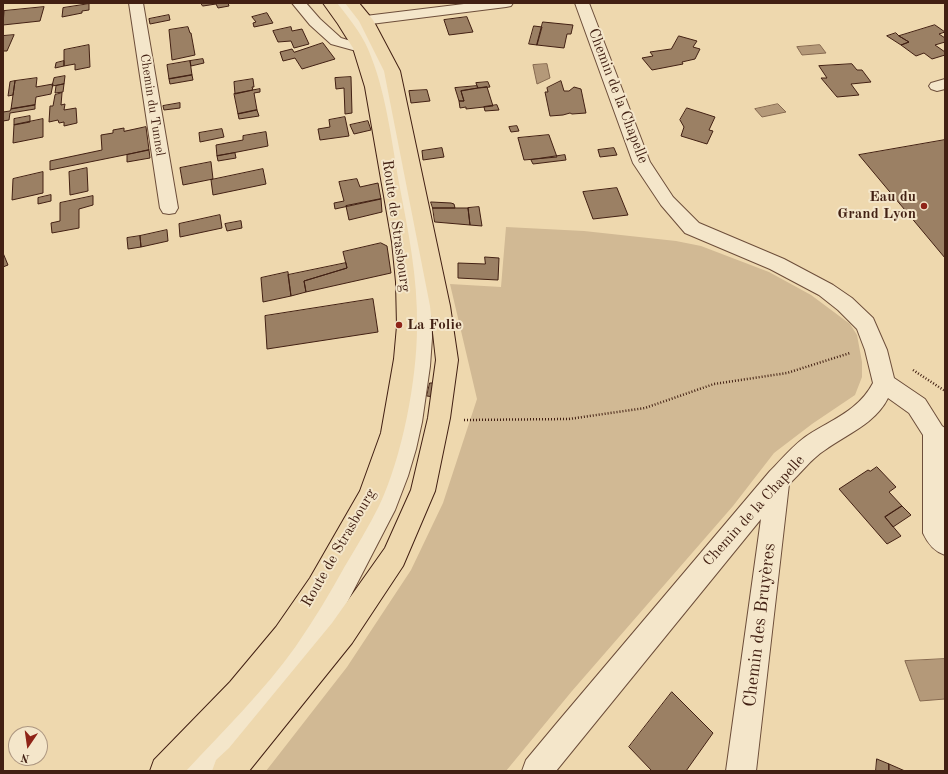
<!DOCTYPE html>
<html>
<head>
<meta charset="utf-8">
<style>
  body { margin:0 }
  #map { position:relative; width:948px; height:774px; overflow:hidden; background:#eed8ae; font-family:"Old Standard TT",serif }
  canvas { display:block }
  .frame { position:absolute; inset:0; border:4px solid #422013; pointer-events:none }
  .north { position:absolute; left:8px; top:726px; width:40px; height:40px; box-sizing:border-box; background:#f4e6ca; border:1px solid #ad9781; border-radius:50%; rotate:193deg; font-size:11px; font-weight:700; line-height:16px; text-align:center; color:#422013 }
  .north::after { content:''; display:block; margin:auto; width:14px; height:18px; background:#8f2418; clip-path:polygon(50% 0,100% 100%,50% 72%,0 100%) }
</style>
</head>
<body>
<div id="map">
<canvas width="948" height="774"></canvas>
<div class="frame"></div>
<div class="north">N</div>
</div>
<script>
const context = document.querySelector('canvas').getContext('2d');
context.lineJoin = 'round';
function fill(path, color) {
  context.fillStyle = color;
  context.fill(path, 'evenodd');
}
function trace(path, color, width, dash) {
  context.strokeStyle = color;
  context.lineWidth = width;
  context.lineCap = dash ? 'butt' : 'round';
  context.setLineDash(dash || []);
  context.stroke(path);
}
function drawText(font, color, halo, rows, align = 'center') {
  context.font = font + ' "Old Standard TT",serif';
  context.lineWidth = 4;
  context.setLineDash([]);
  context.textBaseline = 'middle';
  context.strokeStyle = halo;
  context.fillStyle = color;
  for (const [text, x, y, turn = 0] of rows) {
    context.save();
    context.translate(x, y);
    context.rotate((+turn || 0) * Math.PI / 180);
    context.textAlign = isNaN(turn) ? turn : align;
    if (halo) context.strokeText(text, 0, 0);
    context.fillText(text, 0, 0);
    context.restore();
  }
}
fill(new Path2D(`
  M 506,227 L 584,231 L 676,241 L 701,246 L 769,272 L 811,295 L 850,324 L 857,335 L 862,362 L 862,377 L 855,395 L 812,424 L 774,453 L 733,506 L 572,691 L 506,771 L 266,771 L 347,667 L 411,570 L 443,503 L 477,399 L 450,284 L 501,287 Z`), '#d1b994');
const water = new Path2D(`
  M 820,45 L 826,53 L 802,55 L 797,47 Z
  M 547,64 L 550,78 L 537,84 L 533,65 Z
  M 778,104 L 786,112 L 762,117 L 755,109 Z
  M 945,659 L 945,699 L 920,701 L 905,661 Z`);
fill(water, '#b49979');
trace(water, '#866950', 1);
const building = new Path2D(`
  M 201,3 L 228,3 L 229,6 L 218,8 L 216,4 L 203,6 Z
  M 89,4 L 89,10 L 82,11 L 82,13 L 62,17 L 63,8 Z
  M 44,7 L 40,21 L 3,25 L 4,11 Z
  M 267,13 L 273,23 L 254,27 L 253,23 L 256,22 L 252,17 Z
  M 169,15 L 170,20 L 150,24 L 149,19 Z
  M 467,17 L 473,32 L 449,35 L 444,20 Z
  M 543,22 L 573,25 L 571,34 L 567,34 L 564,48 L 537,45 Z
  M 935,25 L 945,32 L 939,34 L 945,38 L 945,42 L 935,45 L 945,52 L 945,55 L 932,59 L 924,53 L 916,56 L 901,45 L 909,42 L 899,36 Z
  M 534,26 L 542,27 L 537,45 L 529,44 Z
  M 188,27 L 190,33 L 191,33 L 195,55 L 172,60 L 169,30 Z
  M 291,27 L 292,31 L 302,29 L 309,44 L 294,48 L 291,41 L 278,42 L 273,31 Z
  M 896,33 L 899,36 L 909,42 L 901,45 L 887,36 Z
  M 14,35 L 7,51 L 3,51 L 3,36 Z
  M 679,36 L 697,41 L 693,47 L 700,49 L 695,59 L 682,62 L 683,64 L 652,70 L 642,58 L 653,56 L 650,52 L 671,49 Z
  M 323,43 L 335,59 L 302,69 L 295,58 L 283,61 L 280,52 L 292,49 L 294,52 Z
  M 89,45 L 90,67 L 75,70 L 75,64 L 64,66 L 64,50 Z
  M 203,59 L 204,63 L 191,66 L 190,61 Z
  M 64,61 L 64,66 L 55,68 L 56,63 Z
  M 190,61 L 192,75 L 169,79 L 167,65 Z
  M 852,64 L 857,70 L 862,70 L 871,82 L 851,84 L 859,95 L 837,97 L 821,78 L 827,78 L 819,66 Z
  M 192,75 L 193,80 L 170,84 L 169,79 Z
  M 65,76 L 64,84 L 52,86 L 54,78 Z
  M 351,77 L 352,113 L 345,114 L 344,88 L 336,89 L 335,78 Z
  M 37,78 L 36,87 L 53,84 L 51,94 L 36,97 L 35,105 L 11,109 L 15,81 Z
  M 253,79 L 254,87 L 252,87 L 253,90 L 235,94 L 234,82 Z
  M 15,81 L 13,95 L 8,96 L 10,82 Z
  M 561,81 L 564,91 L 569,91 L 574,87 L 581,89 L 586,113 L 572,114 L 570,113 L 563,115 L 550,116 L 545,92 L 548,92 L 547,88 Z
  M 488,82 L 490,87 L 478,88 L 476,83 Z
  M 64,84 L 63,92 L 55,93 L 56,86 Z
  M 477,86 L 478,88 L 461,91 L 464,101 L 459,101 L 455,88 Z
  M 487,87 L 493,106 L 466,109 L 466,107 L 460,108 L 459,101 L 464,101 L 461,91 Z
  M 260,89 L 260,92 L 254,93 L 257,110 L 238,114 L 234,94 Z
  M 427,90 L 430,101 L 411,103 L 409,91 Z
  M 62,93 L 61,105 L 65,104 L 64,110 L 76,108 L 77,123 L 64,126 L 64,122 L 59,123 L 58,120 L 49,122 L 50,106 L 53,106 L 55,95 Z
  M 180,103 L 180,108 L 164,110 L 163,106 Z
  M 35,105 L 35,109 L 10,113 L 9,120 L 3,121 L 3,112 L 10,111 L 11,109 Z
  M 497,105 L 499,110 L 485,111 L 484,107 Z
  M 687,108 L 715,117 L 709,130 L 713,131 L 707,144 L 681,136 L 684,127 L 680,120 Z
  M 257,110 L 259,116 L 239,119 L 238,114 Z
  M 30,116 L 30,122 L 14,125 L 14,119 Z
  M 345,117 L 349,136 L 320,140 L 318,129 L 330,127 L 329,120 Z
  M 43,119 L 43,137 L 13,143 L 14,125 Z
  M 368,121 L 371,130 L 354,134 L 350,125 Z
  M 517,126 L 519,131 L 511,132 L 509,127 Z
  M 146,127 L 149,150 L 50,170 L 50,161 L 102,150 L 101,135 L 113,133 L 113,130 L 124,128 L 124,131 Z
  M 222,129 L 224,137 L 200,142 L 199,133 Z
  M 266,132 L 268,146 L 217,156 L 216,145 L 243,140 L 243,136 Z
  M 549,135 L 557,157 L 524,160 L 518,138 Z
  M 945,140 L 945,258 L 859,155 Z
  M 442,148 L 444,157 L 423,160 L 422,151 Z
  M 614,148 L 617,155 L 600,157 L 598,150 Z
  M 149,150 L 150,158 L 127,162 L 127,155 Z
  M 235,153 L 236,158 L 218,161 L 217,156 Z
  M 565,155 L 566,160 L 533,164 L 531,160 Z
  M 211,162 L 213,179 L 183,185 L 180,168 Z
  M 87,168 L 88,191 L 70,195 L 69,172 Z
  M 263,169 L 266,184 L 213,195 L 211,180 Z
  M 43,172 L 43,193 L 12,200 L 13,179 Z
  M 357,179 L 360,187 L 378,183 L 381,199 L 335,209 L 334,203 L 344,201 L 339,182 Z
  M 617,188 L 628,215 L 593,219 L 583,192 Z
  M 51,195 L 51,201 L 38,204 L 38,198 Z
  M 93,196 L 93,205 L 79,209 L 79,228 L 52,233 L 51,223 L 60,221 L 60,203 Z
  M 381,199 L 382,212 L 349,220 L 346,206 Z
  M 431,202 L 451,203 L 454,204 L 455,208 L 433,208 Z
  M 479,207 L 482,226 L 470,225 L 468,208 Z
  M 433,208 L 468,208 L 470,225 L 435,222 Z
  M 220,215 L 222,228 L 180,237 L 179,224 Z
  M 241,221 L 242,228 L 227,231 L 225,224 Z
  M 167,230 L 168,241 L 141,247 L 140,236 Z
  M 140,236 L 141,247 L 128,249 L 127,238 Z
  M 381,243 L 387,246 L 391,273 L 306,292 L 304,281 L 347,268 L 343,252 Z
  M 3,253 L 8,265 L 3,267 Z
  M 485,257 L 499,258 L 498,280 L 458,278 L 458,263 L 485,264 Z
  M 346,263 L 347,268 L 304,281 L 306,292 L 291,296 L 288,275 Z
  M 288,272 L 291,296 L 263,302 L 261,278 Z
  M 373,299 L 378,332 L 267,349 L 265,316 Z
  M 430,383 L 436,383 L 434,397 L 427,396 Z
  M 877,467 L 896,487 L 889,492 L 902,506 L 885,517 L 901,536 L 887,544 L 839,489 L 868,470 L 870,471 Z
  M 902,506 L 911,515 L 893,527 L 885,517 Z
  M 672,692 L 713,733 L 686,771 L 652,771 L 629,747 Z
  M 877,759 L 889,764 L 889,771 L 876,771 Z
  M 889,764 L 905,771 L 889,771 Z`);
fill(building, '#9b8064');
trace(building, '#422013', 1);
const minor = new Path2D(`
  M 129,3 L 143,3 L 178,208 L 175,213 L 169,214 L 163,213 L 160,208 Z
  M 292,3 L 306,3 L 320,19 L 341,38 L 361,44 L 349,27 L 340,26 L 338,23 L 340,20 L 344,19 L 333,3 L 347,3 L 357,17 L 472,3 L 513,3 L 511,6 L 506,7 L 363,25 L 377,46 L 391,75 L 428,260 L 431,283 L 432,338 L 430,366 L 422,422 L 416,449 L 408,476 L 395,510 L 333,630 L 238,752 L 218,771 L 180,771 L 184,760 L 218,732 L 313,610 L 376,496 L 393,449 L 400,422 L 408,366 L 411,338 L 411,283 L 409,260 L 375,75 L 365,51 L 360,52 L 331,44 L 310,25 Z
  M 575,3 L 589,3 L 650,162 L 673,197 L 699,223 L 784,259 L 833,285 L 852,298 L 873,318 L 887,350 L 894,378 L 925,399 L 942,426 L 945,428 L 945,555 C 934,551 928,544 923,533 L 923,435 L 909,413 L 888,398 C 875,424 847,434 825,450 C 812,458 801,473 789,484 L 756,771 L 726,771 L 761,519 L 556,771 L 522,771 L 526,760 L 556,724 L 770,471 C 782,459 794,444 808,435 C 833,419 859,410 873,383 L 865,350 L 857,329 L 838,310 L 819,295 L 770,269 L 685,233 L 661,205 L 633,163 Z
  M 945,79 L 945,89 L 937,91 L 931,89 L 929,86 L 931,83 Z`);
const major = new Path2D(`
  M 323,3 L 337,3 C 348,17 361,33 368,49 C 386,91 391,138 399,183 C 408,230 418,278 417,327 C 417,380 402,458 379,506 C 369,526 357,546 345,566 C 330,593 314,620 296,646 C 264,691 223,731 186,771 L 150,771 L 154,760 L 230,682 L 276,627 L 310,578 L 360,491 L 381,433 L 394,359 L 397,326 L 396,282 L 392,242 L 365,87 L 353,48 L 338,24 Z
  M 345,3 L 359,3 L 373,20 L 400,71 L 450,306 L 458,360 L 450,418 L 435,491 L 403,566 L 352,643 L 249,771 L 212,771 L 216,760 L 229,748 L 332,623 L 385,548 L 411,490 L 428,418 L 436,360 L 430,306 L 384,71 L 359,21 Z`);
trace(minor, '#6d4e3a', 2);
trace(major, '#422013', 2);
trace(new Path2D(`
  M 913,370 L 945,391
  M 464,420 L 569,419 L 645,408 L 714,384 L 787,373 L 850,353`), '#422013', 2.5, [1, 2]);
fill(minor, '#f4e6ca');
fill(major, '#eed8ae');
for (const [x, y, r, color] of [
  [924,206,4,"#8f2418"],
  [399,325,4,"#8f2418"]
]) {
  const dot = new Path2D();
  dot.arc(x, y, r, 0, 2 * Math.PI);
  context.fillStyle = color;
  context.fill(dot);
  trace(dot, '#f4e6ca', 1.5);
}
drawText('13px', '#422013', '#f4e6ca', [
  ["Chemin du Tunnel",152,105,81]
]);
drawText('15px', '#422013', '#f4e6ca', [
  ["Chemin de la Chapelle",618,96,69],
  ["Route de Strasbourg",396,226,82],
  ["Chemin de la Chapelle",754,511,-48],
  ["Route de Strasbourg",339,548,-60]
]);
drawText('bold 15px', '#422013', '#f4e6ca', [
  ["Eau du",916,197],
  ["Grand Lyon",916,214],
  ["La Folie",407,325,"left"]
], 'right');
drawText('18px', '#422013', '#f4e6ca', [
  ["Chemin des Bruyères",760,625,-83]
]);
</script>
</body>
</html>
